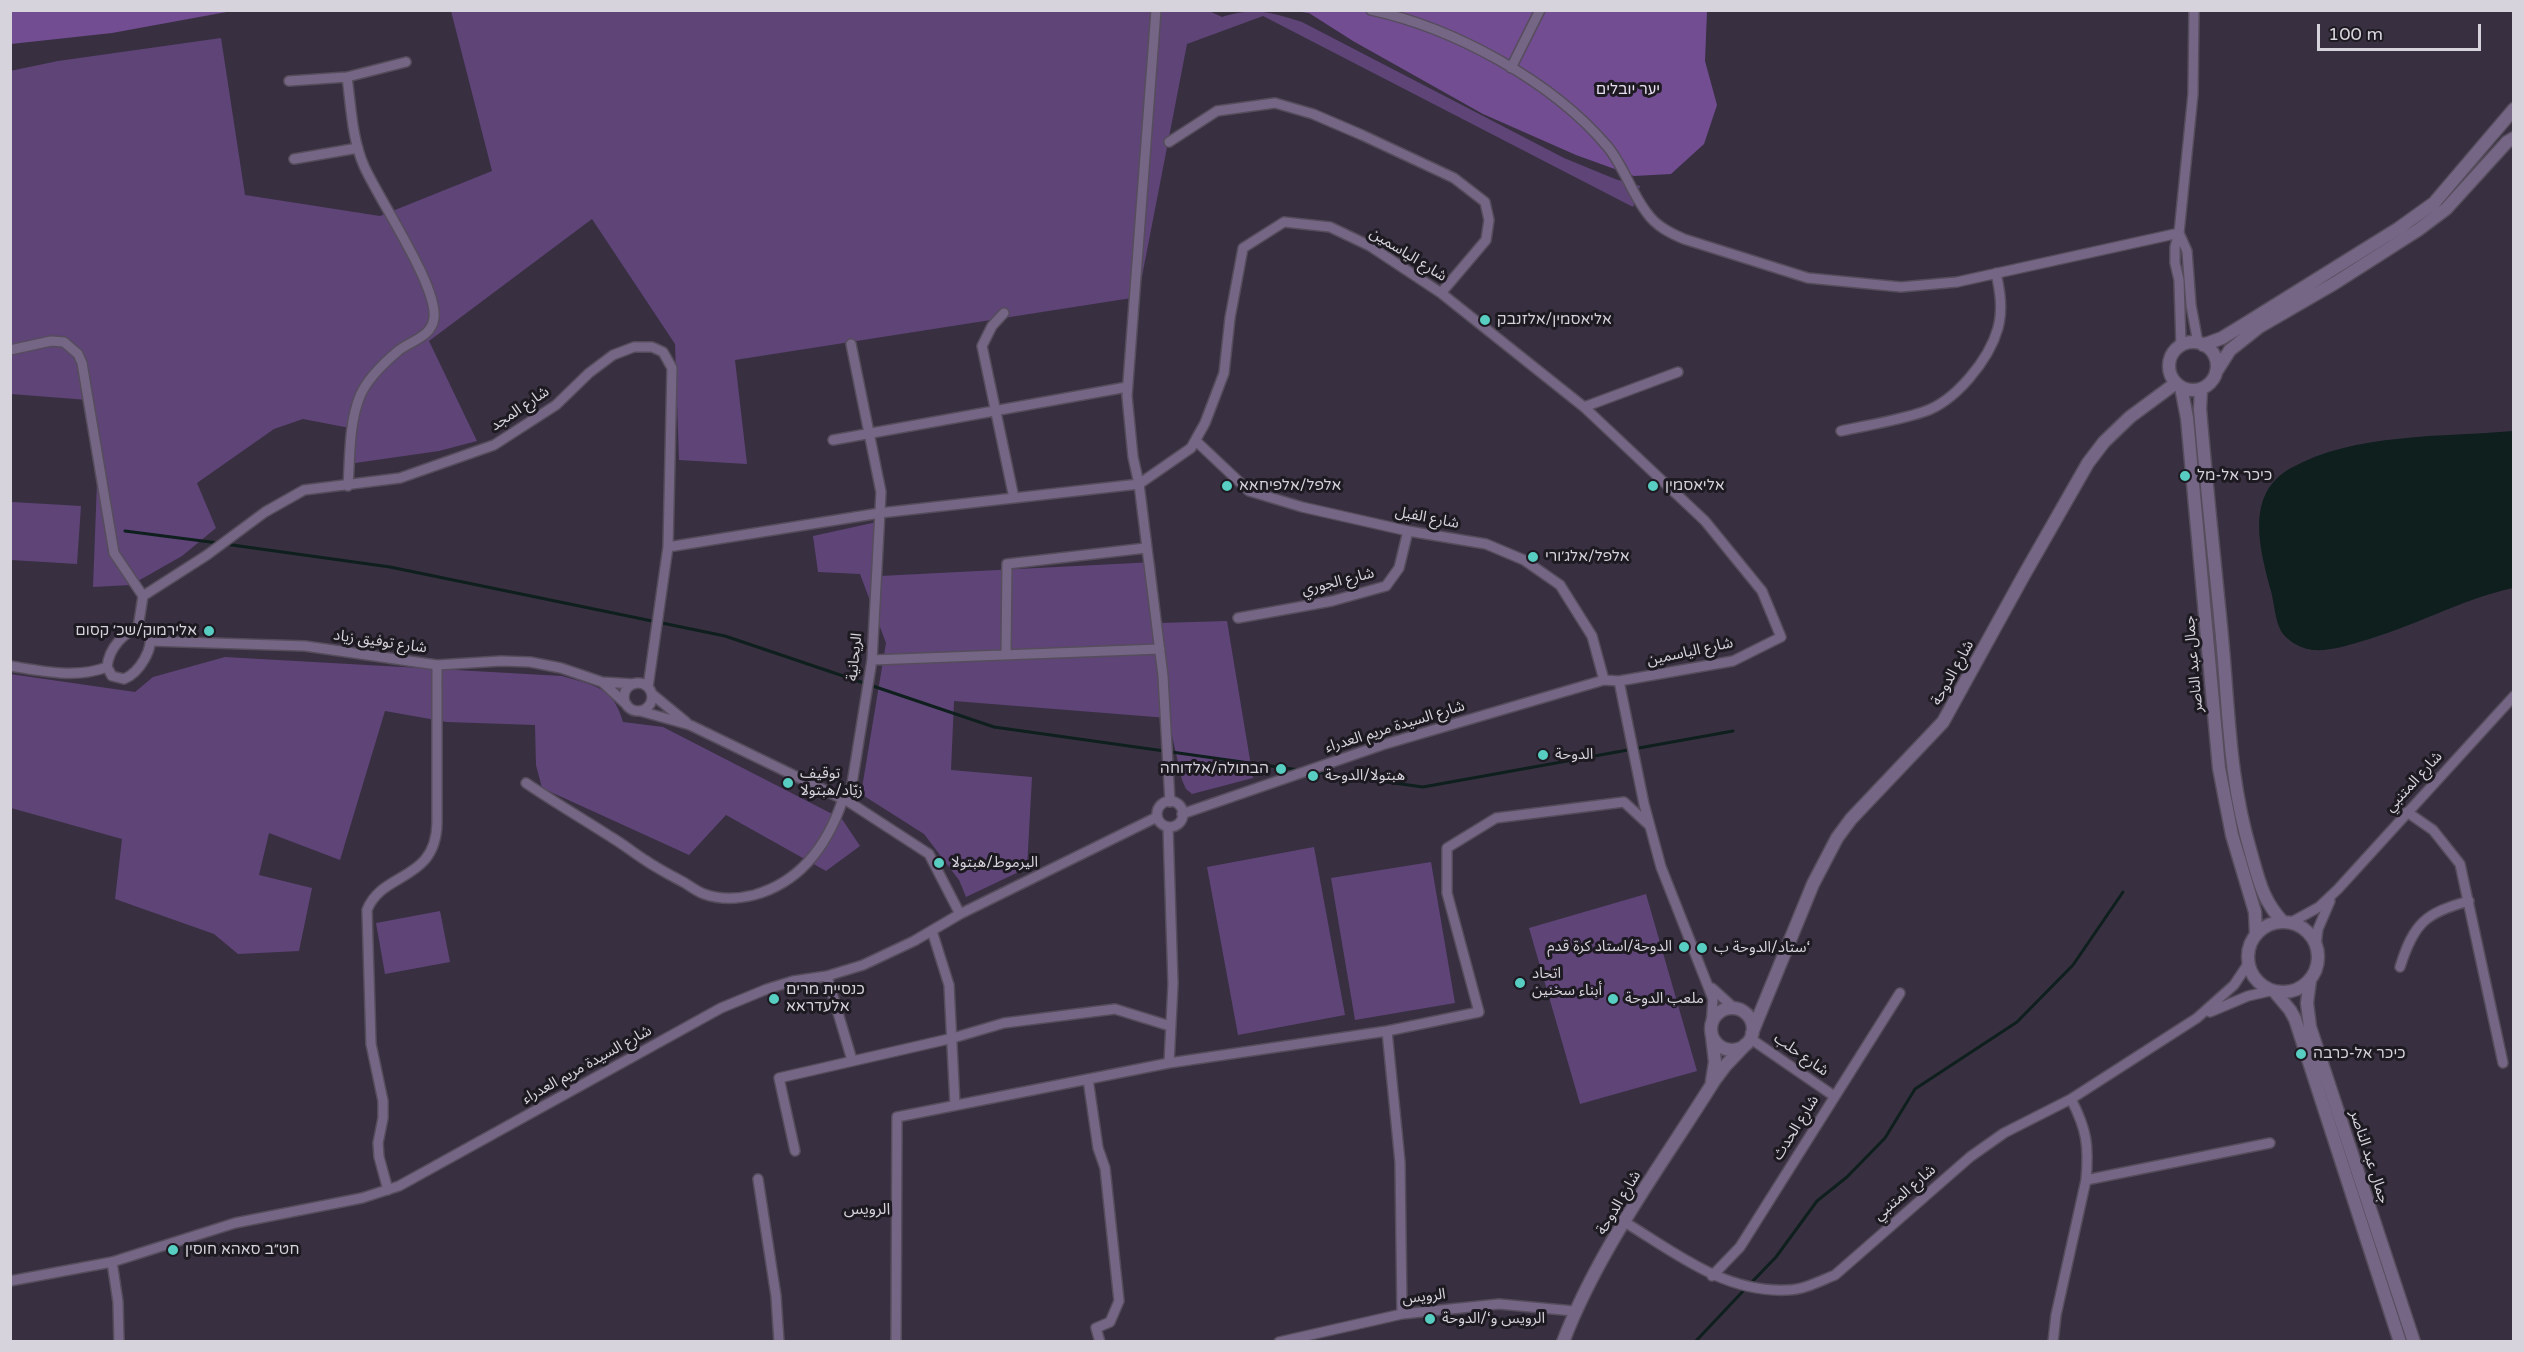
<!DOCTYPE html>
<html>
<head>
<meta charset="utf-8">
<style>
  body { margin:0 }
  #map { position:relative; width:2524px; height:1352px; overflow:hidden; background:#383040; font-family:"Varela Round",sans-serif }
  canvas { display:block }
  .frame { position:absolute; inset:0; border:12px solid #d7d3dc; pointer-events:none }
  .scale { position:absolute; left:2317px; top:24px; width:164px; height:27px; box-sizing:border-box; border:3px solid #d7d3dc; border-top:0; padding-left:8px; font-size:18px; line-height:21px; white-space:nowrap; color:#d7d3dc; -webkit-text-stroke:4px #1d1a21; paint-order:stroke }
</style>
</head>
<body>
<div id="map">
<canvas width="2524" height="1352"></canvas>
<div class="frame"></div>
<div class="scale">100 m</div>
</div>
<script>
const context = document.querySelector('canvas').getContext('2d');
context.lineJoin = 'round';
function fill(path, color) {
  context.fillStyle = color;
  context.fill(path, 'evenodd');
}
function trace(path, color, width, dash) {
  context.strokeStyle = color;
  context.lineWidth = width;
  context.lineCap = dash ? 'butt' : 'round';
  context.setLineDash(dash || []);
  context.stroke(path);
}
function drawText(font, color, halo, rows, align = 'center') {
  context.font = font + ' "Varela Round","Noto Sans Arabic",Heebo,sans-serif';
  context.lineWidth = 6;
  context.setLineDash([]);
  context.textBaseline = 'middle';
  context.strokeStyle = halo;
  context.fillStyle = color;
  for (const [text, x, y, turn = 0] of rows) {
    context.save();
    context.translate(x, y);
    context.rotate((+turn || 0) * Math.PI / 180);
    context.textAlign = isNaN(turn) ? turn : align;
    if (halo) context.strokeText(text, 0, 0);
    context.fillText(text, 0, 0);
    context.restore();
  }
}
fill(new Path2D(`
  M 1207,10 L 1222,17 C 1255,7 1270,12 1302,22 L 1564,158 L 1615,179 L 1640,186 L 1633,207 L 1263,16 L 1187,44 L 1138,297 L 735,360 L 747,464 L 679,460 L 675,344 L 592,219 L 429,341 L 477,441 L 439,451 L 355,463 L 355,429 L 303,419 L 274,429 L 197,483 L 216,528 L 182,556 L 131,585 L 93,587 L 97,482 L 88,400 L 11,394 L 10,71 L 58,61 L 221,38 L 245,195 L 380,216 L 492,171 L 451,11 Z
  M 12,502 L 81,506 L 77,564 L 11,560 Z
  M 877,522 L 880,576 L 1155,562 L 1159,623 L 1227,621 L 1253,778 L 1192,794 L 1186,789 L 1182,780 L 1168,718 L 954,701 L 951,770 L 1032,777 L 1027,868 L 966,897 L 959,880 L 924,834 L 861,794 L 886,643 L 860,574 L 818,572 L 813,536 Z
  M 225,657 L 562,676 C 594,686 613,686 623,722 L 663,727 L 842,819 L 860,846 L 826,871 L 726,815 L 689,855 L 542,788 L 536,765 L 535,725 L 447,722 L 385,711 L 340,860 L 269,833 L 259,875 L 312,888 L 299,951 L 238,954 L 214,934 L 115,899 L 122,839 L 11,808 L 10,674 L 135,692 L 153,677 Z
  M 1314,847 L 1345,1015 L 1238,1035 L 1207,867 Z
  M 1431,862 L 1455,1003 L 1355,1020 L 1331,878 Z
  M 1646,894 L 1697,1071 L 1580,1104 L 1529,928 Z
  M 440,911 L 450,962 L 385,974 L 376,923 Z`), '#5f4478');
fill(new Path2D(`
  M 10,11 L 11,10 L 232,11 L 112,33 L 11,44 Z
  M 1295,11 L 1707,11 L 1705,61 L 1717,105 L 1704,144 L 1671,174 L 1634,176 L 1576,155 L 1483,114 L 1353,41 L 1309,13 Z`), '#724d92');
fill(new Path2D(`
  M 2513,431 L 2513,588 C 2462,599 2411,628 2359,642 C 2346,646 2329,651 2315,650 C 2303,650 2287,641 2281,631 C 2275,620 2274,602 2271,591 C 2260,549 2244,494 2291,468 C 2354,433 2443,437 2513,431 Z`), '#0e1f1d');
trace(new Path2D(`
  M 125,531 L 218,543
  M 225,544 L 390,567 L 725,636 L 994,727 L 1299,770
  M 1314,772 L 1423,787 L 1733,731
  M 1750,1284 L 1776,1257 L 1817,1201 L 1847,1177 L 1885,1138 L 1915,1089 L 2017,1022 L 2073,965 L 2123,892
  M 1695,1342 L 1746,1288`), '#0e1f1d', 3);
const minor = new Path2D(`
  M 1156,10 L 1127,396 L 1133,457 L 1139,484 L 1163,676 L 1170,802
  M 1371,10 C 1454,28 1552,81 1607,146 C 1624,166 1631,193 1647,213 C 1656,226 1670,233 1684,239 L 1808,278 L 1901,287 L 1957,282 L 2179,233
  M 1511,68 L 1540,10
  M 347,77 C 351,106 352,139 364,166 C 379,200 438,286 434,318 C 432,337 410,341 398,351 C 385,362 367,379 360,396 C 349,423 350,456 348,486
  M 289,81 L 347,77 L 406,62
  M 1169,142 L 1217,111 L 1275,103 L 1313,114 L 1362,135 L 1454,178 L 1485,202 L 1489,220 L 1486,240 L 1441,293
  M 294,159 L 358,148
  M 2179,233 L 2187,251 L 2191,305 L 2198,343
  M 1004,313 L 992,326 L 982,346 L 1014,498
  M 2181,346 L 2179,280 L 2175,263 L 2175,247 L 2179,233 L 2193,94 L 2194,10
  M 10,350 L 51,341 L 64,342 L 78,354 L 82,363 L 114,553 L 143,596
  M 1841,431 C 1868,425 1896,421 1923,412 C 1955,402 1989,360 1998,328 C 2003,309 2000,291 1996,273
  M 833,440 L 1127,387
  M 1196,441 L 1249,491 L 1302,507 L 1408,531 L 1486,544 L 1524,560 L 1560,585 L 1592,636 L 1604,680
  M 668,547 L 880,513 L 1139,484 L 1191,448 L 1205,423 L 1224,373 L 1230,318 L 1243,248 L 1284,222 L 1330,227 L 1370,246 L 1441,293 L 1584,407
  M 1238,618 L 1332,601 L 1386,586 L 1399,568 L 1408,531
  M 142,627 L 149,632 C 155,648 139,673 124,679 L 112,676 L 107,667 C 109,648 124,631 142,627 Z
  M 138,628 L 143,596 L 207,555 L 265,512 L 304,490 L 400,478 L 494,445 L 556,405 L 589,373 L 613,355 L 634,347 L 652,347 L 663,352 L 672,368 L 668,547 L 648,687
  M 151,641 L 305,646 L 437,665 L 501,661 L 530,662 L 561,668 L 602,682 L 634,684
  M 1006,655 L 1007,564 L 1146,548
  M 872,660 L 1160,649
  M 10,666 C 42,671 76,679 107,667
  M 1619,681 L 1644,804 L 1661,867 L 1713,999 L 1711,1026
  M 602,682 L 627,705
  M624 697a14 14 0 1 1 28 0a14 14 0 1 1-28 0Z
  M 652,694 L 686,722
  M 640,711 L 690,725 L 849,802 L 929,854 L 960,914
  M 526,783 C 554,802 583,819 611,837 C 623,844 634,853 645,860 C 658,869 672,876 685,883 C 691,887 698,892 704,894 C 721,900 738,899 754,895 C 801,882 828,844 843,799
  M1157 814a13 13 0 1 1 26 0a13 13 0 1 1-26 0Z
  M 849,802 L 872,660 L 881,492 L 851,344
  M 2407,812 L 2433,830 L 2460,864 L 2503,1063
  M 1182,814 L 1382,745 L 1604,680 L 1619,681 L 1733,661 L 1781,637 L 1762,591 L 1705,521 L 1584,407 L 1678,372
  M 1168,827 L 1173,984 L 1169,1063
  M 2290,923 L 2319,907 L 2338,889 L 2514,696
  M 932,931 L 949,985 L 955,1105
  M 2316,945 L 2318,929 L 2330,901
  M 2400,967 C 2414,923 2425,913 2469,901
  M 827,976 L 852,1060
  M 1712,988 L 1734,1008
  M 2210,1012 L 2248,996 L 2270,991
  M 1387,1031 L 1400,1162 L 1402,1314
  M 1751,1039 L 1834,1096
  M 1088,1079 L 1098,1148 L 1105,1168 L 1119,1301 L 1110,1322 L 1096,1328 L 1100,1342
  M 795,1151 L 779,1078 L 953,1038 L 1004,1023 L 1115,1009 L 1170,1026
  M 758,1179 L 776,1296 L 779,1342
  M 2086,1180 L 2270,1143
  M 388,1190 L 379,1157 L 378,1143 L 383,1118 L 383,1101 L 371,1044 L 367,910 C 382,871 436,882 437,823 L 437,665
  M 1623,1221 C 1674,1252 1724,1293 1787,1290 C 1803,1290 1820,1281 1835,1275 L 1970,1157 L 2004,1133 L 2071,1099 L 2197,1018 L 2234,985 L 2248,964
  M 112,1262 L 118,1302 L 119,1342
  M 1712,1276 L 1740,1247 L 1900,993
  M 10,1281 L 112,1262 L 235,1223 L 362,1198 L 399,1186 L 721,1008 L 767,989 L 793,981 L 827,976 L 863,965 L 914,941 L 960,914 L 1157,817
  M 896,1342 L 897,1117 L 1169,1063 L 1387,1031 L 1479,1012 L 1447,893 L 1447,848 L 1496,818 L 1624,802 L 1649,825
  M 1279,1342 L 1402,1314 L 1499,1304 L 1574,1311
  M 2053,1342 L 2056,1315 L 2086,1180 C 2089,1146 2087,1130 2071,1099`);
const tertiary = new Path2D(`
  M2169 366a24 24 0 1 1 48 0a24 24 0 1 1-48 0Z
  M 2203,345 L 2222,338 L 2245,324 L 2399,228 L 2434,203 L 2514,109
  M 2216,372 L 2230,350 L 2259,327 L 2335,283 L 2418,230 L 2446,209 L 2507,142 L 2514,138
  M 2181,387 L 2187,418 L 2219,768 L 2232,835 L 2255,912 L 2256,934
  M 2201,389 L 2200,409 C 2206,482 2214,555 2221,627 C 2229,706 2228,776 2251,853 C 2259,881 2263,901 2283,922
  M2248 957a35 35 0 1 1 70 0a35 35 0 1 1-70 0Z
  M 2310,980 L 2307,1003 L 2310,1027 L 2414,1342
  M 2274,991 L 2290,1010 L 2295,1019 L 2400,1342
  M1711 1029a21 21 0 1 1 42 0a21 21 0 1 1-42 0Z
  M 1752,1033 L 1813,884 L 1837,838 L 1851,819 L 1943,722 L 2024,575 L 2088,463 L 2104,442 L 2130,417 L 2176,383
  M 1712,1036 L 1715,1062 L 1712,1081
  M 1563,1342 C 1599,1248 1661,1166 1714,1081 L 1726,1065 L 1746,1044`);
trace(minor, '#554d5c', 12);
trace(tertiary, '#554d5c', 15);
trace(minor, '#766685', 9);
trace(tertiary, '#766685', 12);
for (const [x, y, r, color] of [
  [1485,320,6,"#57cec1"],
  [2185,476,6,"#57cec1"],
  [1227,486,6,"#57cec1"],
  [1653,486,6,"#57cec1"],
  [1533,557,6,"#57cec1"],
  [209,631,6,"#57cec1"],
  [1543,755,6,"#57cec1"],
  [1281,769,6,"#57cec1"],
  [1313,776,6,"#57cec1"],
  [788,783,6,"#57cec1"],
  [939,863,6,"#57cec1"],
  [1684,947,6,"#57cec1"],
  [1702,948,6,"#57cec1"],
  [1520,983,6,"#57cec1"],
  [774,999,6,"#57cec1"],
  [1613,999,6,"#57cec1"],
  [2301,1054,6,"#57cec1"],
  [173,1250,6,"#57cec1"],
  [1430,1319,6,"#57cec1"]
]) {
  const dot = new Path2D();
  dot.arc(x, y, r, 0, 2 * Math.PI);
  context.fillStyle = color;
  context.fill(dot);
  trace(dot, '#1d1a21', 2);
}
drawText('15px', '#e9dff3', '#1d1a21', [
  ["יער יובלים",1628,90]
]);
drawText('15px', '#d7d3dc', '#1d1a21', [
  ["شارع الياسمين",1408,255,32],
  ["شارع المجد",520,409,-34],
  ["شارع الفيل",1427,518,11],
  ["شارع الجوري",1338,582,-14],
  ["شارع توفيق زياد",380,642,8],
  ["شارع الياسمين",1690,652,-12],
  ["الريحانية",855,657,-84],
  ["جمال عبد الناصر",2194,664,-95],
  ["شارع الدوحة",1953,673,-61],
  ["شارع السيدة مريم العدراء",1395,727,-17],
  ["شارع المتنبي",2414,782,-47],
  ["شارع حلب",1801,1055,35],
  ["شارع السيدة مريم العدراء",587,1065,-29],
  ["شارع الحدث",1796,1128,-58],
  ["جمال عبد الناصر",2369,1157,72],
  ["شارع المتنبي",1905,1193,-41],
  ["شارع الدوحة",1619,1203,-59],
  ["الرويس",1424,1297,-7]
]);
drawText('15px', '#d7d3dc', '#1d1a21', [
  ["אליאסמין/אלזנבק",1497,320],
  ["כיכר אל-מל",2197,476],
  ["אלפל/אלפיחאא",1239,486],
  ["אליאסמין",1665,486],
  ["אלפל/אלג׳ורי",1545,557],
  ["אלירמוק/שכ׳ קסום",197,631,"right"],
  ["الدوحة",1555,755],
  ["הבתולה/אלדוחה",1269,769,"right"],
  ["توقيف",800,774],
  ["زيّاد/هبتولا",800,791],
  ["هبتولا/الدوحة",1325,776],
  ["اليرموط/هبتولا",951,863],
  ["الدوحة/استاد كرة قدم",1672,947,"right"],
  ["ستاد/الدوحة ب‘",1714,948],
  ["اتحاد",1532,974],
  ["أبناء سخنين",1532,991],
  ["כנסיית מרים",786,990],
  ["אלעדראא",786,1007],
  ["ملعب الدوحة",1625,999],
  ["כיכר אל-כרבה",2313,1054],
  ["חט״ב סאהא חוסין",185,1250],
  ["الرويس و‘/الدوحة",1442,1319]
], 'left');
drawText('16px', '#d7d3dc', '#1d1a21', [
  ["الرويس",867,1210]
]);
</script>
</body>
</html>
